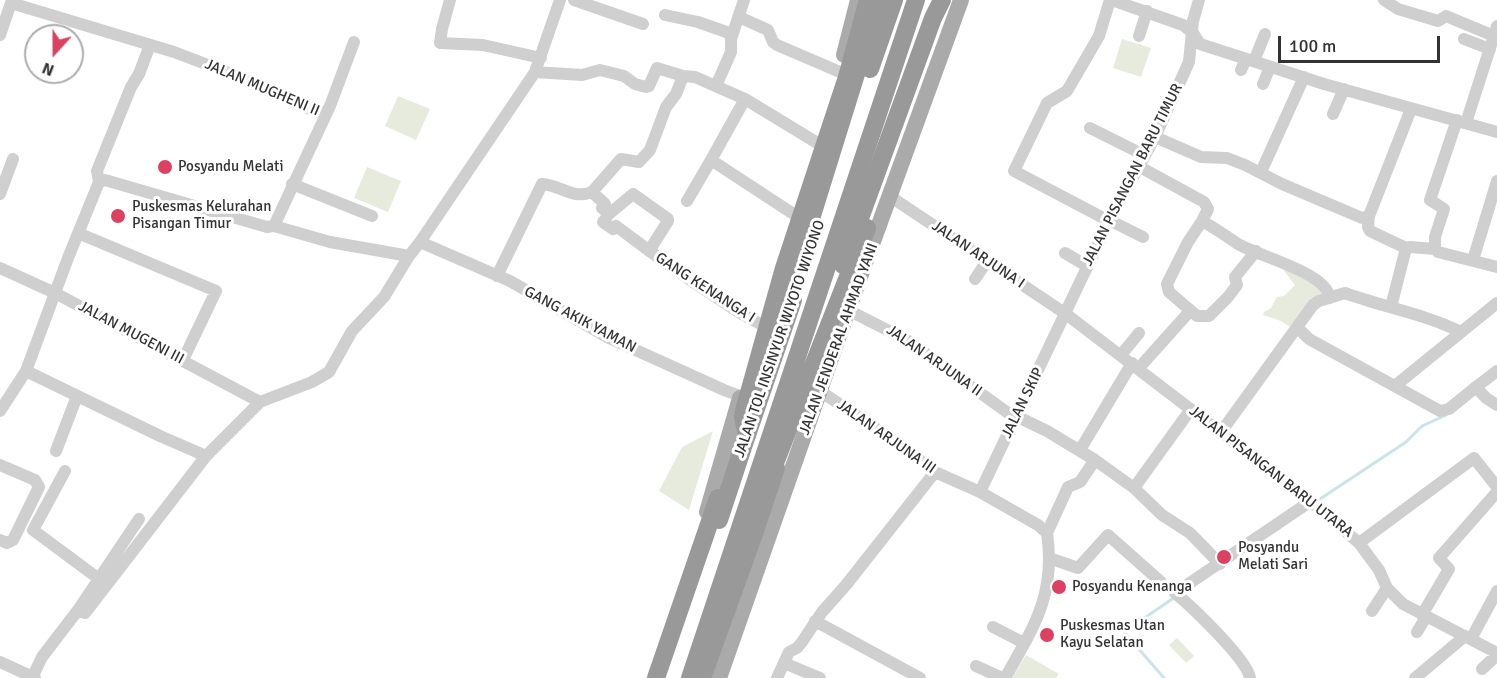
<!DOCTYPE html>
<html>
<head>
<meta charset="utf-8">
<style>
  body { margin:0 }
  #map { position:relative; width:1497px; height:678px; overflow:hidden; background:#fff; font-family:Signika,sans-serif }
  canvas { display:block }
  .north { position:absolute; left:24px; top:24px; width:60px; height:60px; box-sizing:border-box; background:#fff; border:2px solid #adadad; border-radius:50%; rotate:201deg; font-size:16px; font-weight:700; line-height:24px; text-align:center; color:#323232 }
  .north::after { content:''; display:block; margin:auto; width:21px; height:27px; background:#dc4162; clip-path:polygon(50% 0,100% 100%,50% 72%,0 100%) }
  .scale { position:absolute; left:1278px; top:36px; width:162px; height:27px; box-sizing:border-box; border:3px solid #323232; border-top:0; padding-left:8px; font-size:18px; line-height:21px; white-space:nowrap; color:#323232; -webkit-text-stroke:4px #fff; paint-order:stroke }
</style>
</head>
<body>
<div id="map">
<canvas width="1497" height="678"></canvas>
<div class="north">N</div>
<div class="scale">100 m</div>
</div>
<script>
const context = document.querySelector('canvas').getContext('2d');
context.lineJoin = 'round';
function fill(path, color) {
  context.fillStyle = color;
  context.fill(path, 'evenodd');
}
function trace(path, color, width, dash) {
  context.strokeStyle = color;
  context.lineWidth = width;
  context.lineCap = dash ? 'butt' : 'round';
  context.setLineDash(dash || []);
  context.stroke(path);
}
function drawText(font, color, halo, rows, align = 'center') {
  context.font = font + ' Signika,sans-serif';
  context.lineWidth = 6;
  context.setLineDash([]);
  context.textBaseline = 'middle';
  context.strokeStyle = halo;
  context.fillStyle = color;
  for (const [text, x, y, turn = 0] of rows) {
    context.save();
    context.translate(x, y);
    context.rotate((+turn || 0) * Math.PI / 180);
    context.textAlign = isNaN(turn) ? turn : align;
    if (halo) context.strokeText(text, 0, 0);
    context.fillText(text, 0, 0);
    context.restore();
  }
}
fill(new Path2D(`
  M 1122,39 L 1151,48 L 1141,77 L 1113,68 Z
  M 398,96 L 430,109 L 416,140 L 385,126 Z
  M 367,167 L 401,181 L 388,212 L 354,198 Z
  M 1290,266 L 1302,272 L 1330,301 L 1313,308 L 1295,330 L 1281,321 L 1263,315 L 1264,312 L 1271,308 L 1277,297 L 1284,296 L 1295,285 L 1284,271 Z
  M 713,431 L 689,510 L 659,491 L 682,447 Z
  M 1177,638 L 1194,656 L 1186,663 L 1169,645 Z
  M 1026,655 L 1059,674 L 1056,678 L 1012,678 Z`), '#e7ebde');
trace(new Path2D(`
  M 1317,501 L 1406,442 L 1422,426 L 1446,415
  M 1164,678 L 1124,632 L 1175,597`), '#cce3ea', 3);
trace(new Path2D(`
  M 450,0 L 442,29 L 440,43 L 483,45 L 541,58
  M 574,0 L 643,24
  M 1112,0 L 1183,25 L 1193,33 L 1200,44 L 1324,84 L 1497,132
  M 1384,0 L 1398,9 L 1438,21 L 1446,16 L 1494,36
  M 11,3 L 174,52 L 224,71 L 314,111 L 326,112
  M 665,15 L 698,22 L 732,34
  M 739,17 L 768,30 L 773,42 L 777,45 L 840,72
  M 0,35 L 12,0
  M 1139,36 L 1147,11
  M 1464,39 L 1490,49
  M 1254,61 L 1265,34
  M 1241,70 L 1246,59
  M 535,72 L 582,75 L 600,70 L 624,76 L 635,84 L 646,87 L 649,86 L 657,68 L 683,76 L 695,77 L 745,99 L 819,144
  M 683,76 L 676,94 L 666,107 L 650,150 L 639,162 L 621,159 L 592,192 L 605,204 L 602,208 L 609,214 L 603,222 L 613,229 L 616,226 C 647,249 677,272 710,293 C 726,304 742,316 761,324
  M 1263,84 L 1270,67
  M 716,86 L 731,52 L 731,39 L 744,0
  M 745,99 L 711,160 L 795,215
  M 1333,114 L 1344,89
  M 1457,120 L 1430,200 L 1444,209 L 1435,237 L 1435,249 L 1438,252 L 1497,267
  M 1466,123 L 1497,26
  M 1090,128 L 1144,155
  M 1155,137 L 1201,157 L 1227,158 L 1245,165 L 1282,184 L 1362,218 L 1369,216 L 1411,109
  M 1138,166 L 1204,202 L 1208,209 L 1202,221 C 1215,228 1226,236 1238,244 C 1260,257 1326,272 1330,298
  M 1261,172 L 1304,77
  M 99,182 L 105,180 L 267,227 L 274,226 L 330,242 L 409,256
  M 99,182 L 97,171 L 131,87 L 139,74 L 150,45
  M 292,184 L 372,216
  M 0,194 L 13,159
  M 891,197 L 1066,314 L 1308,499 L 1359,543 L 1379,570 L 1387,588 L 1403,604 L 1497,653
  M 687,201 L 711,160
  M 609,214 L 633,194 L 668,219 L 668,221 L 649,251
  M 1369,216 L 1368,227 L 1370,231 L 1406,248
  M 1109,220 L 1143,237
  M 1109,221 L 1014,171 L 1047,103 L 1067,91 L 1099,36 L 1110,0
  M 1202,221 L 1188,242 L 1167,284 L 1169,292 L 1197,316 L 1209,316 L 1228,297 L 1237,285 L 1235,277 L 1256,251
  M 274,226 L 330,106 L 354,42
  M 78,233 L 216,291 L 183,360
  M 420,242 L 510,281 L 607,337 L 724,390 L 740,396
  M 1065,253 L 1087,266
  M 1473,260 L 1497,181
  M 0,268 L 55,293 L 260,402
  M 497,276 L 542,184 C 561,185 572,200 592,192
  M 975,279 L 987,261
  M 1391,307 L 1406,248 L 1410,247 L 1435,249
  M 848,310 L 907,340 L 1015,418
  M 1297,327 L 1309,339 L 1440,411 L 1449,409 L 1476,387
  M 1121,355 L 1139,333
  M 1138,369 L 1190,311
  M 26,371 L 160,436 L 206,456
  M 1497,371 L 1476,387 L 1486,398 L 1497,405
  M 1396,385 L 1497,303
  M 820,391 L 896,442 L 935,472 L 980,492 L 1038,525 L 1047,533
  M 0,411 L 26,371 L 68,258 L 99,182
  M 1016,416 L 1047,431 L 1095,460 L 1134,488 L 1162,515 L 1190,533 L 1220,564
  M 1221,432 L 1313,305 L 1319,301 L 1345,293 C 1383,307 1425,314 1461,332
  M 1080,450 L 1132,363
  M 56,451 L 77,396
  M 0,465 L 35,480 L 39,487 L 13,540 L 7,543 L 0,540
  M 65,471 L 33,530 L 99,579
  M 1134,488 L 1191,409
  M 980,492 L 1109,221 L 1155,137 L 1189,62 L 1193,21 L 1199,0
  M 1047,533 L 1068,487 L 1080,482 L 1095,460
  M 1359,543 L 1474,458 L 1497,487
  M 1049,558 L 1078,568 L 1108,535 L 1161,582
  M 78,610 L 85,613 L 206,456 L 260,402 L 312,382 L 329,372 L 352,331 L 384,297 L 409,256 L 420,242 L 535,72 L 560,0
  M 1372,611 L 1387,588
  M 1422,615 L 1449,569 L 1439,558 L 1497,492
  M 815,621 L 920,678
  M 993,627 L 1024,643
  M 1417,632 L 1426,617
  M 1471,639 L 1497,591
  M 0,662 L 35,678
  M 784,663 L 820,678
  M 976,666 L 1002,678
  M 1482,669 L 1497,655
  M 32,678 L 42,657 L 78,610 L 139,519
  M 777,678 L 789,652 L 797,648 L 802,642 L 822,612 L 846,585 L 935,472
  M 1005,678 C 1034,627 1056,594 1047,533
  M 1250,678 C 1247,659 1191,606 1175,593 L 1311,501
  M 1415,678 L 1465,636`), '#cfcfcf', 12);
trace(new Path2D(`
  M 844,55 L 858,0
  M 707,512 L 740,398
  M 719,678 L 848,310 L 961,0`), '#aaa', 16);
trace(new Path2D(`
  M 870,69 L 894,0
  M 843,265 L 933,18 L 942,0
  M 780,310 L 810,222 L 879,0
  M 747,435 L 793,300
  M 656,678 L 718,498
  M 702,678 L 754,534 L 776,468`), '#999', 18);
trace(new Path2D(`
  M 768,481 L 867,228
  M 719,520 L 747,435 L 743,417 L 745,407 L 784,268 L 847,77 L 868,0
  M 690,678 L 916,0`), '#999', 18);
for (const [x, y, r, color] of [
  [165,167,8,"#dc4162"],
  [118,216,8,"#dc4162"],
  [1224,557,8,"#dc4162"],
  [1059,587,8,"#dc4162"],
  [1047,635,8,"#dc4162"]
]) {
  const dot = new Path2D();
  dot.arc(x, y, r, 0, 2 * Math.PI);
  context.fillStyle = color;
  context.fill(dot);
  trace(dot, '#fff', 2);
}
drawText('15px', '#323232', '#fff', [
  ["JALAN MUGHENI II",262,88,23],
  ["JALAN PISANGAN BARU TIMUR",1133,175,-63],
  ["JALAN ARJUNA I",978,255,34],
  ["GANG KENANGA I",705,288,33],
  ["GANG AKIK YAMAN",580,320,28],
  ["JALAN MUGENI III",131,333,28],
  ["JALAN TOL INSINYUR WIYOTO WIYONO",780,339,-71],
  ["JALAN JENDERAL AHMAD YANI",839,339,-70],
  ["JALAN ARJUNA II",934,361,35],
  ["JALAN SKIP",1023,403,-64],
  ["JALAN ARJUNA III",886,437,35],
  ["JALAN PISANGAN BARU UTARA",1271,472,38]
]);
drawText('15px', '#323232', '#fff', [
  ["Posyandu Melati",178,167],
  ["Puskesmas Kelurahan",132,207],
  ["Pisangan Timur",132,224],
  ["Posyandu",1238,548],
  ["Melati Sari",1238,565],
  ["Posyandu Kenanga",1072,587],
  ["Puskesmas Utan",1060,626],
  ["Kayu Selatan",1060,643]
], 'left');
</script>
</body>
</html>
